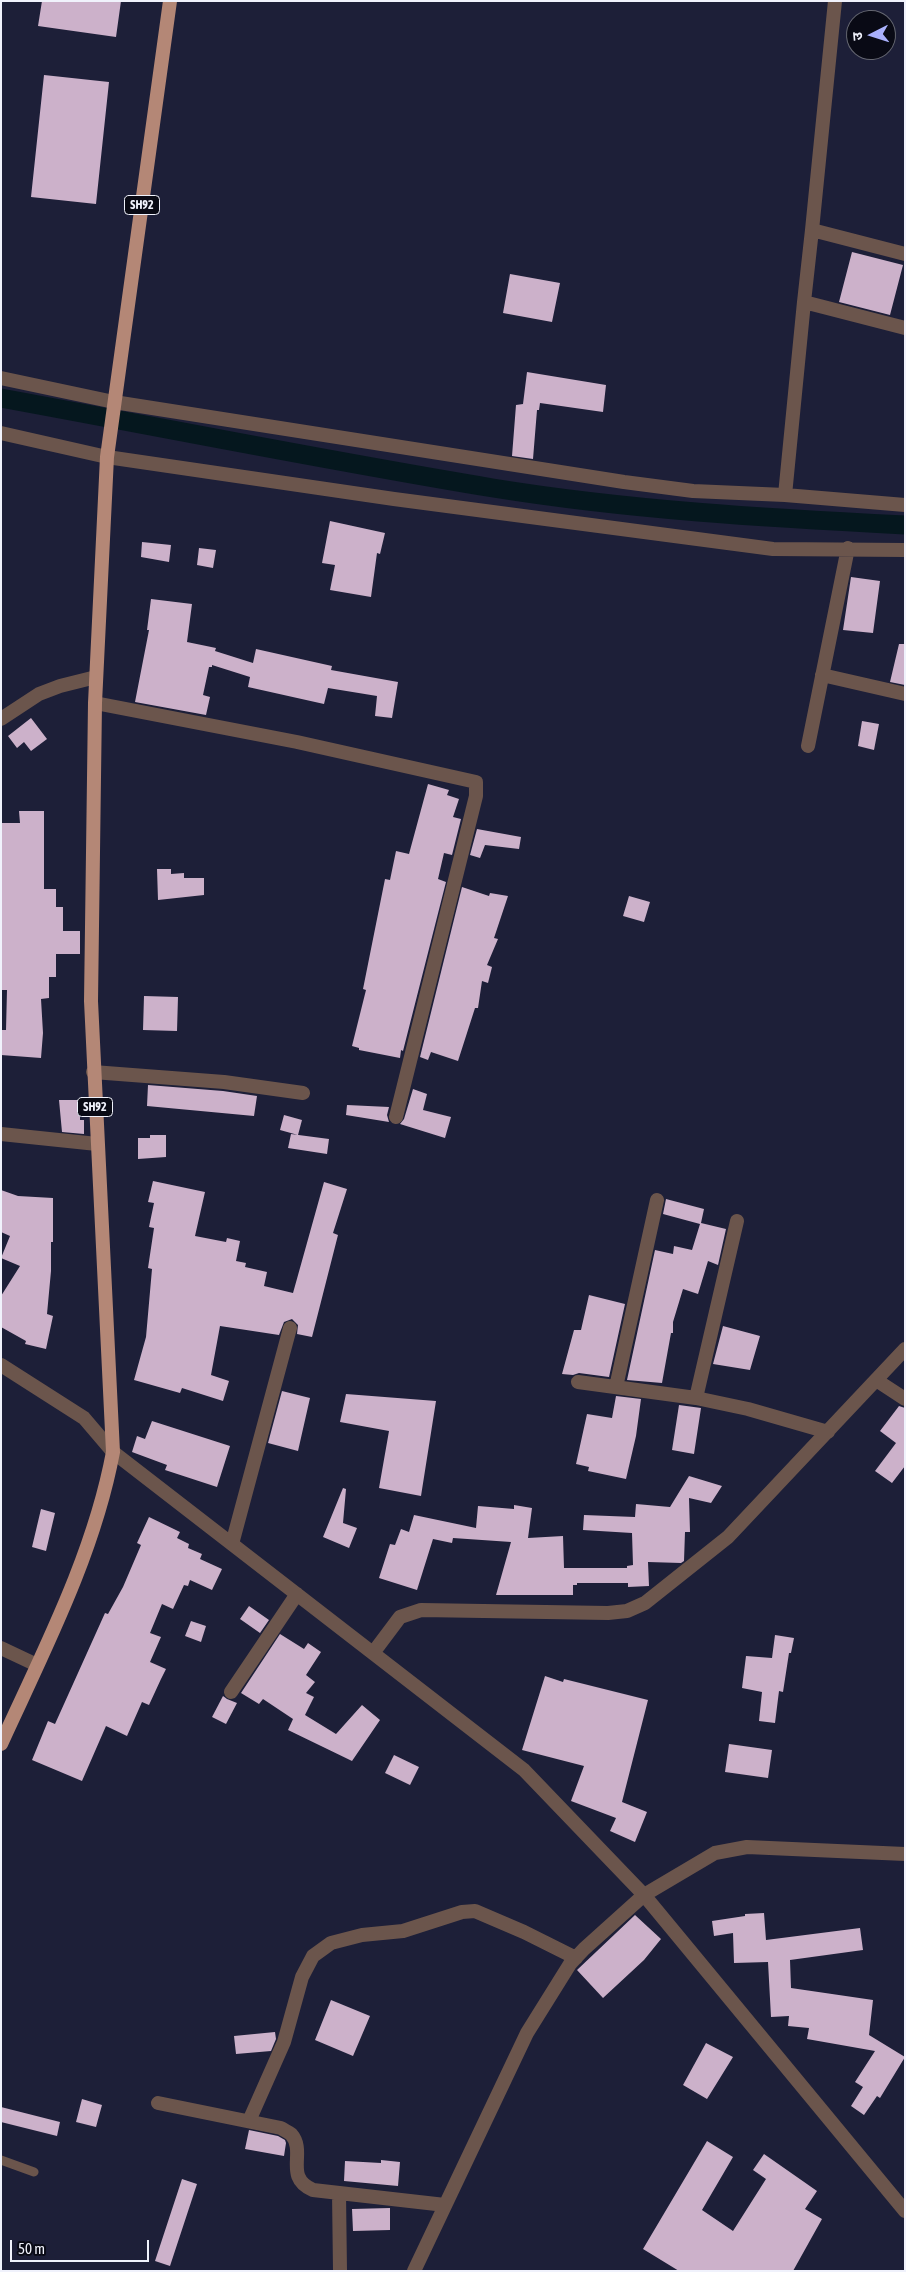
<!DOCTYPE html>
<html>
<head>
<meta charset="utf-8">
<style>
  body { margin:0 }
  #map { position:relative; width:906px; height:2272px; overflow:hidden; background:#1d1f38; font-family:"Asap Condensed","Noto Sans Devanagari",sans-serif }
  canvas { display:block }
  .frame { position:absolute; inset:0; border:2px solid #f0f2fc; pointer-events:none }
  .north { position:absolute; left:846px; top:10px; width:50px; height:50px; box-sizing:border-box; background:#090a15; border:1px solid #656771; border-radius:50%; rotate:265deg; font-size:14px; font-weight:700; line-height:20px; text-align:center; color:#f0f2fc }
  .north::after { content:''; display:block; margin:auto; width:18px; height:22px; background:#a9b0fc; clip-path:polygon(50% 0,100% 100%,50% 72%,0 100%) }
  .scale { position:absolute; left:10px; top:2240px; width:139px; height:22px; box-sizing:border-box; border:2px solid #f0f2fc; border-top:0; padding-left:6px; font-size:15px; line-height:18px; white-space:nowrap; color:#f0f2fc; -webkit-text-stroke:4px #090a15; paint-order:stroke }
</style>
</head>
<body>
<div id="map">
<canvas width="906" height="2272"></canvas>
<div class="frame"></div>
<div class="north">उ</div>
<div class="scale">50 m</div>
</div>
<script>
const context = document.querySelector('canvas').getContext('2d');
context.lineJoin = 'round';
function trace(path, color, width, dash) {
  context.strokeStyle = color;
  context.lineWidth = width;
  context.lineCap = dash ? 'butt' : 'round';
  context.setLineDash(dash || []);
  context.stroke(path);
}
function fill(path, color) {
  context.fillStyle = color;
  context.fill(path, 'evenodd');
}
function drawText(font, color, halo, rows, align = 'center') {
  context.font = font + ' "Asap Condensed",sans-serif';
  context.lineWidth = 5;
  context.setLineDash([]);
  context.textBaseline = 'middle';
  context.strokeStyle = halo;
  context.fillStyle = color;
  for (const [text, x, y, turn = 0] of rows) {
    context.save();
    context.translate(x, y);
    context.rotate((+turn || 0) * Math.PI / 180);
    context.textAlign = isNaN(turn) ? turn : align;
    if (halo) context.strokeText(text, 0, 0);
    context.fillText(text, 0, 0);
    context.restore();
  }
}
trace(new Path2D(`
  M 1,398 C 165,428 329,461 493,488 C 629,510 767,518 905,525`), '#05171e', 19);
fill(new Path2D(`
  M 42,1 L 121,1 L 116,37 L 38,26 Z
  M 44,75 L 109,82 L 96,204 L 31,197 Z
  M 852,252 L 903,265 L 890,315 L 839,302 Z
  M 510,274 L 560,283 L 552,322 L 503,313 Z
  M 527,372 L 606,385 L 603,412 L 540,403 L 539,410 L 537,410 L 533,459 L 512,456 L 516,405 L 523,404 Z
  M 330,521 L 385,533 L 380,554 L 377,553 L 371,597 L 330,590 L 335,565 L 322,563 Z
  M 142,542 L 171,545 L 169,562 L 141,557 Z
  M 199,548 L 216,550 L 213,568 L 197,565 Z
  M 851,577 L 880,581 L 873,633 L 843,630 Z
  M 151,599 L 192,604 L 187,642 L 216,648 L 215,651 L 253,663 L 256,649 L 332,666 L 331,670 L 398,682 L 392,718 L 375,716 L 377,696 L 328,688 L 324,704 L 248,687 L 250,677 L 212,665 L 212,667 L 209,667 L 203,695 L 210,697 L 206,715 L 135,702 L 149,630 L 147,630 Z
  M 899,644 L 905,644 L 905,685 L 890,682 Z
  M 31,718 L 47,739 L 31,751 L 24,742 L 17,748 L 8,736 Z
  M 862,721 L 879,724 L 874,750 L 858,746 Z
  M 428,784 L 449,790 L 447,795 L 459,799 L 453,817 L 461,819 L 452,855 L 444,853 L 438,879 L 446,882 L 403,1051 L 401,1050 L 400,1058 L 359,1050 L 359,1048 L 352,1046 L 366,990 L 363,989 L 385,879 L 390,880 L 396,851 L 409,854 Z
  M 19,811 L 44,811 L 44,889 L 56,889 L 56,907 L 63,907 L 63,931 L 80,931 L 80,954 L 56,954 L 56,977 L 49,977 L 49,998 L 41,999 L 43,1033 L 41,1058 L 1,1055 L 1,1030 L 6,1030 L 7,990 L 1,990 L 1,823 L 20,823 Z
  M 477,829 L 521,837 L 519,849 L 485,845 L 480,858 L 470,855 Z
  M 157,869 L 171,869 L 171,874 L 184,873 L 184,878 L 204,878 L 204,895 L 158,900 Z
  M 462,887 L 489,896 L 490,893 L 508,896 L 494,938 L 498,939 L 487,965 L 492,967 L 488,983 L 482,981 L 478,1008 L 475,1008 L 458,1061 L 431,1052 L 428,1060 L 420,1057 Z
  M 629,896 L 650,902 L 644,922 L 623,916 Z
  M 144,996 L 178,997 L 177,1031 L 143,1030 Z
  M 148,1085 L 223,1091 L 257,1096 L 254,1116 L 147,1106 Z
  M 413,1089 L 427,1094 L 423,1110 L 451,1117 L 445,1138 L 400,1124 L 404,1119 Z
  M 59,1100 L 80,1100 L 80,1120 L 84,1120 L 84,1134 L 62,1132 Z
  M 347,1105 L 389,1107 L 387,1115 L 389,1122 L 346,1115 Z
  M 284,1115 L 302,1120 L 298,1135 L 280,1130 Z
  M 291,1134 L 329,1139 L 327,1154 L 288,1148 Z
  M 150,1135 L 166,1135 L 166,1157 L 138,1159 L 138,1138 L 150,1138 Z
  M 153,1181 L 205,1192 L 195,1236 L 226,1242 L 227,1238 L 240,1241 L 236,1261 L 246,1263 L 245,1267 L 267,1272 L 264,1286 L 293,1293 L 324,1182 L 347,1189 L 333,1233 L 338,1235 L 312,1337 L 297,1334 L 298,1325 L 292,1319 L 284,1322 L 279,1335 L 220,1326 L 211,1375 L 229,1381 L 223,1401 L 182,1388 L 180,1393 L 134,1380 L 146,1337 L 152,1269 L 148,1268 L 154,1228 L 149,1227 L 154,1203 L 148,1202 Z
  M 1,1190 L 18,1196 L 53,1198 L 53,1242 L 51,1242 L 51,1271 L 47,1314 L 53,1316 L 46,1349 L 25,1344 L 26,1341 L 1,1327 L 1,1296 L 20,1266 L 1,1258 L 10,1236 L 1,1232 Z
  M 666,1199 L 704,1209 L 701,1223 L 726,1229 L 718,1265 L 708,1261 L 698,1294 L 683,1289 L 673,1322 L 673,1333 L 671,1333 L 662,1383 L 627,1380 L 655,1250 L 673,1254 L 674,1246 L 692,1250 L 700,1224 L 663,1214 Z
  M 589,1295 L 625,1304 L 609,1377 L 579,1373 L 573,1375 L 562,1374 L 574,1330 L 581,1330 Z
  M 723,1326 L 760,1336 L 750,1370 L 713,1364 Z
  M 282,1391 L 310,1398 L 298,1451 L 268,1443 Z
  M 346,1394 L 436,1401 L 421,1496 L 379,1488 L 389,1431 L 340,1422 Z
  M 616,1396 L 641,1399 L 636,1436 L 626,1479 L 588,1471 L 589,1467 L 576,1464 L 587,1414 L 612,1418 Z
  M 679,1405 L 701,1408 L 694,1454 L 672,1450 Z
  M 899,1406 L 905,1408 L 905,1466 L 892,1483 L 875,1471 L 896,1443 L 880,1431 Z
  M 152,1421 L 230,1446 L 217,1487 L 165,1470 L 167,1465 L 132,1452 L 137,1436 L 145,1439 Z
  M 689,1476 L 722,1486 L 711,1503 L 689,1498 L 690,1532 L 685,1532 L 684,1561 L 681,1563 L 648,1562 L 649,1586 L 628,1587 L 628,1583 L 577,1583 L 577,1585 L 573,1585 L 573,1595 L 496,1595 L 511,1542 L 453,1538 L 452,1543 L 433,1539 L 417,1590 L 379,1578 L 390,1544 L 395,1545 L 401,1529 L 409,1532 L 414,1515 L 476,1528 L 478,1506 L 514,1509 L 514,1505 L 532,1508 L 528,1538 L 563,1536 L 564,1568 L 627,1568 L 627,1566 L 633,1565 L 632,1533 L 583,1530 L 584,1515 L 635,1517 L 636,1504 L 670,1507 Z
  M 343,1488 L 346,1489 L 343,1523 L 357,1528 L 349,1548 L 323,1537 Z
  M 41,1509 L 55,1513 L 46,1551 L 32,1547 Z
  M 149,1517 L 180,1532 L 177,1538 L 189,1544 L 188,1548 L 202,1554 L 200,1559 L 222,1569 L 212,1590 L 190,1580 L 188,1586 L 184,1585 L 173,1609 L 162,1604 L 150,1633 L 161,1637 L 150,1662 L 166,1669 L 161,1679 L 149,1705 L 142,1702 L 127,1736 L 106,1726 L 82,1781 L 32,1760 L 48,1721 L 55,1724 L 105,1613 L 108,1614 L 123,1587 L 141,1545 L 137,1543 Z
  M 249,1606 L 269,1620 L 260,1633 L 240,1619 Z
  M 191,1621 L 206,1626 L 201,1642 L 185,1636 Z
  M 280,1634 L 304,1649 L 308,1643 L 321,1652 L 306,1675 L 315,1682 L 306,1693 L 314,1697 L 305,1715 L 336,1734 L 362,1705 L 380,1720 L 352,1761 L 288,1730 L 293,1719 L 263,1699 L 259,1704 L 241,1693 Z
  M 775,1635 L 794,1638 L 791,1653 L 789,1653 L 783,1692 L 779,1691 L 775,1723 L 759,1721 L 762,1692 L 742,1688 L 746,1656 L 772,1658 Z
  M 545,1676 L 563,1682 L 564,1679 L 648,1700 L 622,1802 L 647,1812 L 635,1842 L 610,1831 L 616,1818 L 571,1801 L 584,1766 L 522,1750 Z
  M 223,1696 L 227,1699 L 237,1703 L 226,1724 L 212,1717 Z
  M 729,1744 L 772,1750 L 768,1778 L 725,1772 Z
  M 394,1755 L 419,1767 L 410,1785 L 385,1773 Z
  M 764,1913 L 766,1940 L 860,1928 L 863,1950 L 790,1960 L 791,1988 L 873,2000 L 869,2035 L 905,2057 L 880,2098 L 877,2096 L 864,2115 L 851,2106 L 863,2087 L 855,2082 L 875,2051 L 807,2039 L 809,2028 L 788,2026 L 789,2016 L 771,2017 L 768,1962 L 734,1963 L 733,1933 L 714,1936 L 712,1921 L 745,1916 L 745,1914 Z
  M 635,1915 L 661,1939 L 644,1960 L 603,1998 L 577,1970 Z
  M 331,2000 L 370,2016 L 353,2056 L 315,2040 Z
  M 275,2032 L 276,2039 L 271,2051 L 236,2054 L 234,2036 Z
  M 706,2043 L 733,2057 L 707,2099 L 683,2085 Z
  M 82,2099 L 102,2105 L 96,2127 L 76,2122 Z
  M 1,2107 L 60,2122 L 57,2136 L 1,2122 Z
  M 249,2130 L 278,2136 L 285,2140 L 286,2143 L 284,2156 L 245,2149 Z
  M 707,2141 L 733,2157 L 702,2210 L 733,2231 L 766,2179 L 753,2170 L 764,2154 L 817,2191 L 805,2209 L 822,2219 L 793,2271 L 679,2271 L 643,2249 Z
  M 381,2160 L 400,2162 L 398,2186 L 344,2181 L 345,2161 L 381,2163 Z
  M 182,2179 L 197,2184 L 170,2266 L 155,2261 Z
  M 390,2208 L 390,2230 L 353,2231 L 352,2209 Z`), '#ccb1ca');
trace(new Path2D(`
  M 1,2160 L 34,2172`), '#6b554c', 9);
trace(new Path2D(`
  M 812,230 L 835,1
  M 804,302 L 812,230 L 905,254
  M 1,378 L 114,402 L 624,482 L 693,491 L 785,495 L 905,505
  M 1,433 L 107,457 L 394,499 L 773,549 L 905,550
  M 785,495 L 804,302 L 905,328
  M 822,675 L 905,694
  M 95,703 L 297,742 L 476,782 L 476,796 L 396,1117
  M 808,746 L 848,548
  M 93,1072 L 224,1082 L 303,1093
  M 1,1134 L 97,1144
  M 1,1365 L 84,1418 L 113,1452 L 524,1770 L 644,1895 L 905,2211
  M 876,1380 L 905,1399
  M 578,1382 L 696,1398 L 748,1409 L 828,1432
  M 616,1387 L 657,1200
  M 696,1398 L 737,1221
  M 232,1544 L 290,1328
  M 1,1648 L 37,1665
  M 373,1653 L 400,1617 L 421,1610 L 608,1613 L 627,1611 L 645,1603 L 728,1537 L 905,1349
  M 231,1692 L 297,1594
  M 158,2103 L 281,2128 C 284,2130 288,2132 291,2134 C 307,2152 283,2177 313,2190 L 445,2205
  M 249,2121 L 284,2042 L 302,1977 L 313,1956 L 331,1943 L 362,1935 L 403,1931 L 462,1912 L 475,1911 L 524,1932 L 576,1958
  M 339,2193 L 340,2271
  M 414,2271 L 527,2033 L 570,1964 L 584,1949 L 644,1895 L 715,1853 L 747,1847 L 905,1854`), '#6b554c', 14);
trace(new Path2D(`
  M 1,719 L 39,694 L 60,686 L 96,677`), '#6b554c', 14);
trace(new Path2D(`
  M 1,1744 C 44,1650 94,1554 113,1452 L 91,1001 L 95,703 L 107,457 L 170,1`), '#b48776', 14);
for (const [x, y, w] of [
  [142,205,35],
  [95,1107,35]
]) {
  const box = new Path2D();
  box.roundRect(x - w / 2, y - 9.5, w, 19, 4);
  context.fillStyle = '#090a15';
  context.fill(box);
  trace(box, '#f0f2fc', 1);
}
drawText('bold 12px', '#f0f2fc', null, [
  ["SH92",142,205],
  ["SH92",95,1107]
]);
</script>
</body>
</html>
